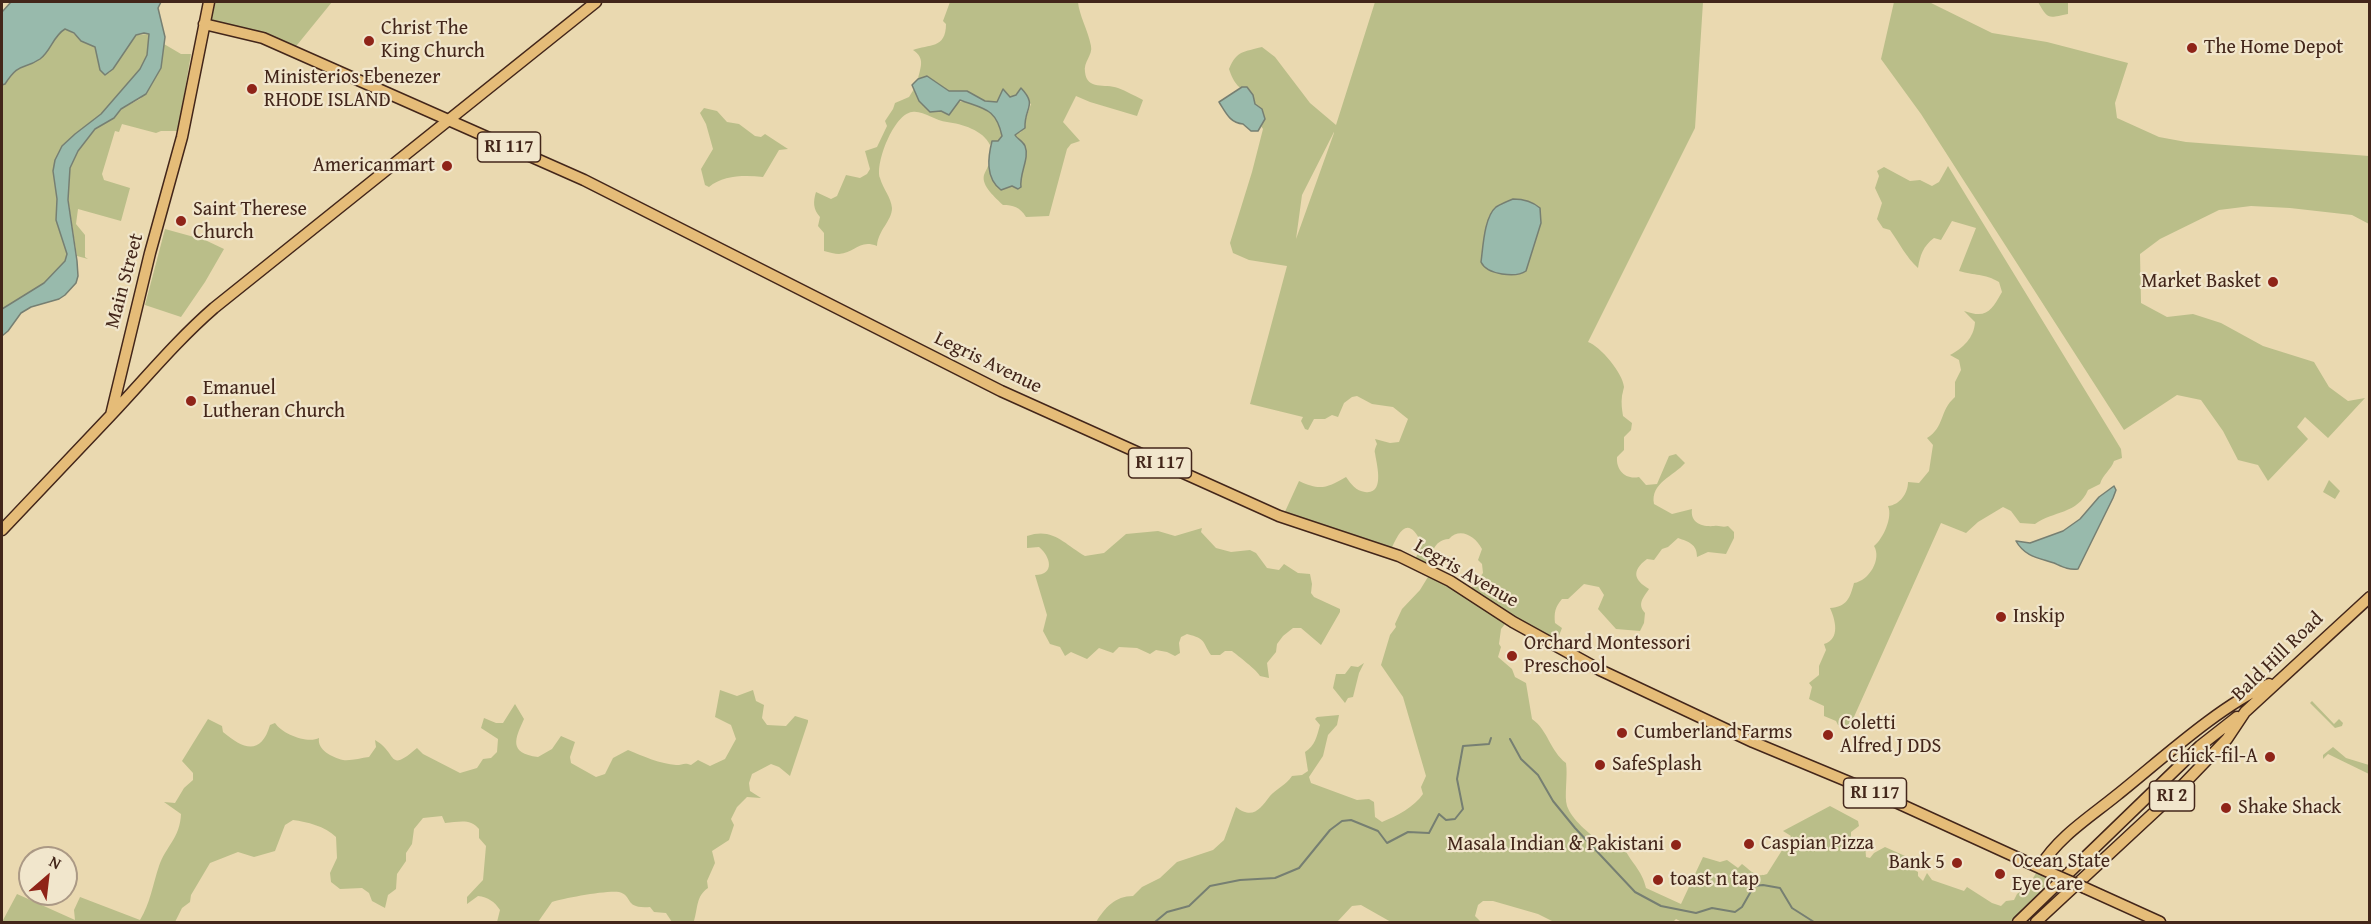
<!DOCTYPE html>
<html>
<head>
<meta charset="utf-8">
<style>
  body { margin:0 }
  #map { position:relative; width:2371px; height:924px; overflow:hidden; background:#ead9b0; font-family:"Gentium Book Plus",serif }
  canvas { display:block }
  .frame { position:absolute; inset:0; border:3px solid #43261a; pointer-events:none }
  .north { position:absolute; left:18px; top:846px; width:60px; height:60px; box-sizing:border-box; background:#f1e6cc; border:2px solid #ab9985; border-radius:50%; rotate:28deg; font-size:16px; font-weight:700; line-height:24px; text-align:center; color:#43261a }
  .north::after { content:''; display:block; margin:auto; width:21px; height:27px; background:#8f2418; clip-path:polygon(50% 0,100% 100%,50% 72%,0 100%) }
</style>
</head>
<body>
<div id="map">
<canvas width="2371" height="924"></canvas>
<div class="frame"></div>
<div class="north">N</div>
</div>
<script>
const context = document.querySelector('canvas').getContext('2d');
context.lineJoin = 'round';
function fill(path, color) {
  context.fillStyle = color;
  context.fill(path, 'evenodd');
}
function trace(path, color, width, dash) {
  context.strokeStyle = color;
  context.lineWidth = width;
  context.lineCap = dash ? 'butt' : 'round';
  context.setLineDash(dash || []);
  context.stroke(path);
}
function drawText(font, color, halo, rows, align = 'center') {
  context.font = font + ' "Gentium Book Plus",serif';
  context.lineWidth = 4.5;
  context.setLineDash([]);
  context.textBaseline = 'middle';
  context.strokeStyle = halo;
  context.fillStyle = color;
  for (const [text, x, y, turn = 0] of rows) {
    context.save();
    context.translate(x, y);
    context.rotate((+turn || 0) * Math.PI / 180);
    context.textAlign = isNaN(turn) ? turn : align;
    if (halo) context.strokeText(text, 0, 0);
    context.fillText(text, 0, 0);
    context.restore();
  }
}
fill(new Path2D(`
  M 209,2 L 332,2 L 293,50 L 206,24 Z
  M 950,2 L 1078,2 C 1079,15 1088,30 1091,46 C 1093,55 1083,62 1085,72 C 1087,91 1105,83 1118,88 C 1126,91 1135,96 1143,100 L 1137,116 L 1090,102 L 1076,96 L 1063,122 L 1080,141 L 1071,144 L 1067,149 L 1049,216 L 1026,217 C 1020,207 1013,205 1003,205 C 996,198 981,186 984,175 C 985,172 987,169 988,166 L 1020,177 L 1024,163 L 1024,143 L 1014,135 L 1021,132 L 1031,104 L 1016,95 L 997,103 L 985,101 L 967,91 L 949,91 L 927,76 L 918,79 C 921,66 925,58 913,50 C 929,44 946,49 946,24 L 943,21 Z
  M 1375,2 L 1703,2 L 1695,128 L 1588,342 C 1600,346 1623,373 1624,387 C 1624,387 1622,396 1622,396 C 1621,403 1622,410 1623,416 L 1632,423 L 1631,430 L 1624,437 L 1624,450 L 1617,457 C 1616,470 1625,480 1639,477 L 1646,485 L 1657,484 L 1669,456 L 1676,454 L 1685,463 C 1674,476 1650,483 1654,504 L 1672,514 L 1692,509 C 1690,523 1702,527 1714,526 C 1720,525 1722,528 1728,526 L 1734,532 L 1734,538 L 1726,554 L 1708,552 L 1697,557 C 1697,544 1689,542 1678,538 L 1668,547 L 1662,549 L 1654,560 L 1647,559 C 1631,571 1634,580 1649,589 C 1643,598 1637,604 1645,613 L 1644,623 L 1640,631 L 1616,629 L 1598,609 L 1604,595 L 1599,587 L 1584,584 L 1568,599 L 1562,599 C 1555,607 1554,613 1555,623 L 1562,628 L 1556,643 L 1509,619 L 1501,629 L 1499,644 L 1501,647 L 1498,657 L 1512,669 L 1515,677 L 1526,683 L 1532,719 C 1548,730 1550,751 1566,763 C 1568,776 1564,796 1567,806 C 1572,820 1589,833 1600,842 L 1607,838 L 1616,843 L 1616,850 L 1624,848 C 1632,864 1642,870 1646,888 L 1681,904 L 1703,857 L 1720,862 L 1727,860 L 1738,868 L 1742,864 C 1751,871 1756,878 1767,874 L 1791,836 L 1783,831 L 1830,806 L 1858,821 L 1859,826 L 1851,832 L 1851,837 L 1859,846 L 1865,844 L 1866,857 L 1870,858 L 1874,853 L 1885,847 L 1905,856 L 1903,863 L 1918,872 L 1918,876 L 1923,881 L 1927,873 L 1932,880 L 1964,891 L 1967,887 L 1992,903 L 2001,906 L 2006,901 L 2014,900 L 2017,894 L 2029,885 L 2039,868 L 2059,877 L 2017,922 L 1682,922 L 1676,919 L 1673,922 L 1554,922 L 1538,914 L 1493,901 L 1483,901 L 1478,905 L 1475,916 L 1481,922 L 1391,922 L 1361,905 L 1352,906 L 1337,922 L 1096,922 C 1105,908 1115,896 1133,896 L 1142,887 L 1160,878 L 1177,862 L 1213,850 L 1224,840 L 1236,807 C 1253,820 1260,809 1270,796 C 1276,789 1286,785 1292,776 L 1302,775 L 1308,771 L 1305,752 C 1315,746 1317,736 1320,725 L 1315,719 L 1317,717 L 1339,715 L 1337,725 L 1328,735 L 1323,756 L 1309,777 L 1311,783 L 1357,800 L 1369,799 L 1374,802 L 1375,817 L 1382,822 C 1397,816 1414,807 1423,794 L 1421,787 L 1426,776 L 1403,697 L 1381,665 L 1390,635 L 1396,627 L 1395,624 L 1402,609 L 1420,590 L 1431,572 L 1469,591 L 1483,573 L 1482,564 L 1478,560 L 1482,549 C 1475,536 1460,527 1449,539 C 1432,540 1433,555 1426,568 L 1414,562 L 1422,544 C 1408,514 1399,531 1390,552 L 1283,516 L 1299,481 C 1320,491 1327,488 1346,477 C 1351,484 1356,491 1365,492 C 1386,495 1376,462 1375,453 C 1374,451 1376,446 1377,444 L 1375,439 L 1390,443 L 1399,442 L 1408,419 L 1393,407 L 1372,404 L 1357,396 L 1352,397 L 1344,403 L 1338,417 L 1332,415 L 1325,419 L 1314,419 L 1308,430 L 1305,429 L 1301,421 L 1303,417 L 1250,404 L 1287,266 L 1249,260 L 1233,253 L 1230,243 L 1252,172 L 1263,129 L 1261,126 L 1265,119 L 1255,104 L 1253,95 C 1239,89 1234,84 1229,69 C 1237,50 1244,52 1262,47 L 1275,57 L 1310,103 L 1336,125 ZM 1334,132 L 1334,133 L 1296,239 L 1302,195 Z
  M 1894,2 L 1929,2 L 1992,33 L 2047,42 L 2128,63 L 2115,103 L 2117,118 L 2159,137 L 2186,142 L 2369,156 L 2369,224 L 2352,215 L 2290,208 L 2251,206 L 2219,210 L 2160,239 L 2140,254 L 2141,303 L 2167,317 L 2193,314 L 2221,323 L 2263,346 L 2314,362 L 2329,387 L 2348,401 L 2365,398 L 2328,438 L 2305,417 L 2297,427 L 2308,439 L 2268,481 L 2258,465 L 2238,460 L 2223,431 L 2201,400 L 2177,395 L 2124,430 L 1921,114 L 1881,59 Z
  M 2038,2 L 2068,2 L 2068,14 C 2048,18 2048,20 2038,2 Z
  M 65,29 C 76,34 83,42 95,47 L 97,55 L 109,73 L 136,35 L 149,34 L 147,55 L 140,69 L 101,114 L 75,134 L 62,146 L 55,160 L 53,171 L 57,199 L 56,220 L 68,255 L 65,261 L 44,283 L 2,309 L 2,85 L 5,84 L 19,67 L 41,58 L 59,33 Z
  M 164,44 L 181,54 L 191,54 L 178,131 L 161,131 L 156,133 L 122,124 L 119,132 L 115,131 L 102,174 L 104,180 L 130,188 L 121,221 L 78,209 L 76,224 L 85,235 L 85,257 L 88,259 L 77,256 L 68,200 L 70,168 L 78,151 L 95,129 L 114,118 L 121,109 L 140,99 L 161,68 Z
  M 914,89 L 919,101 C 938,101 980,98 993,114 C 999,120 1000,128 1002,136 L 998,141 L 992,141 L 990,145 C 983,130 962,124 947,122 C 935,121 923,110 912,112 C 894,114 875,163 880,178 C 883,189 891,197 892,208 C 892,221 878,230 877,246 C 859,239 855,253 839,254 C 835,254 829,252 824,251 L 824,233 L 818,226 L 820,217 C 813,209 813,202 816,192 L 831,199 L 837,196 L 846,175 L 860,178 L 867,174 L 870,169 L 865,151 L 877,147 L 887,126 L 885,121 L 893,109 L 895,103 L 909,97 Z
  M 704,108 L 717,111 L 727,122 L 739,124 L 755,136 L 761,137 L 765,134 L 788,149 L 779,150 L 763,177 C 745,175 723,175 709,187 L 705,185 L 701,169 L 713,149 L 706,124 L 700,113 Z
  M 1948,166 L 2121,449 L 2122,458 L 2114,461 C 2111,470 2103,474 2100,484 L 2088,490 C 2078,514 2053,511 2035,524 L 2020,523 L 2011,511 L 2003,507 L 1978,522 L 1966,533 L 1941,523 L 1853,719 L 1847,727 L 1838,725 L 1836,721 L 1824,716 L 1824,706 L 1809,699 L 1812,687 L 1809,683 L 1819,675 L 1819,666 L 1826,650 L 1824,644 C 1841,639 1835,619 1830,608 C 1847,607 1850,598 1854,583 C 1869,581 1882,559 1874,546 C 1883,539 1893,517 1888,506 C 1900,505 1908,493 1908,482 L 1919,483 L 1929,471 L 1933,445 L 1927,438 C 1945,427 1939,411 1955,397 L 1955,382 L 1961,370 L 1959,360 L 1950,355 C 1963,348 1974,338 1975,322 L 1964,311 C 1987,319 1991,311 2002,292 L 1999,282 C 1984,273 1975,276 1959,271 L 1976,228 L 1952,221 L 1941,240 L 1934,238 C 1923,246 1920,256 1918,268 C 1906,257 1900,244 1890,230 L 1883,228 L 1877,219 L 1882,203 L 1875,188 L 1879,176 L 1877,171 L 1884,167 L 1910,181 L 1920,180 L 1932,186 L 1939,182 Z
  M 165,229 L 205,240 L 224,249 L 205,282 L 181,317 L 145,305 Z
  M 2329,480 L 2340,491 L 2335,499 L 2323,492 Z
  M 1202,528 L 1201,532 L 1216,548 L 1231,552 L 1250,550 L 1256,553 L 1267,568 L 1279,570 L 1284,564 L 1298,573 L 1310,574 L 1312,584 L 1311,593 L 1314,597 L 1340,609 L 1340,612 L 1321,645 L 1301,628 L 1293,628 L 1283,636 L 1277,644 L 1276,652 L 1267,663 L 1269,678 L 1260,676 C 1258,671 1237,655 1232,651 L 1225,651 L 1220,655 L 1211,655 C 1202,642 1207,639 1187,634 L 1181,637 L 1179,643 L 1180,653 L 1175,656 L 1167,652 L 1156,650 L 1150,654 L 1137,648 L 1119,647 L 1113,653 L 1099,648 L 1087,659 L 1071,652 L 1065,656 L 1060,647 L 1050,644 L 1043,631 L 1047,615 L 1035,575 C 1055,575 1051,557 1039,547 L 1027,548 L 1027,536 C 1053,527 1064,544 1085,556 L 1104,553 L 1126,534 L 1158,531 L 1175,536 Z
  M 1364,663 L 1359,673 L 1353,697 L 1348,698 L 1345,703 L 1333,688 L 1336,674 L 1345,674 L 1351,666 L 1358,667 Z
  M 720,690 L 737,696 L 753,690 L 756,701 L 764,705 L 762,718 L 767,725 L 786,726 L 795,716 L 808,720 L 808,722 L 790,776 L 779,767 L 771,764 L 752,774 L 749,783 L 750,791 L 761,798 L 747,797 L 737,807 L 731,819 L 734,825 L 729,840 L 712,851 L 715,863 L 707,881 L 708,888 C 696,896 698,908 694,921 L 672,922 L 666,913 L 654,912 L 650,907 C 623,909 634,896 619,892 C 607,890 564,898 552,902 L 538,922 L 497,922 L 500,910 C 495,902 488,897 478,896 L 467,904 L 467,897 L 483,880 L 486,846 L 479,838 L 479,829 C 470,818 459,822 445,823 L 442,816 L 423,818 L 414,829 L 412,844 L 406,853 L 406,861 L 397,874 L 396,889 L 388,895 L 385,908 L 372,901 L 369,893 L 362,888 L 340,889 L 331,882 L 330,873 L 337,858 L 336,837 C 325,826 307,822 293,820 L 285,825 L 275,851 L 254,857 L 238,852 L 210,863 L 191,895 L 190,902 L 182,908 L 175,922 L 2,922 L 17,894 L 75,920 L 74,910 L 80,897 L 140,920 C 150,904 153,884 159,866 C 166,846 180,838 181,814 L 164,802 L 175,803 L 184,788 L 193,780 L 193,773 L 182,761 L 208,719 L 222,726 L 223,732 C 243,749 261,756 270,725 L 275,723 C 282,734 308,744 319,738 C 317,750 332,757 343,760 C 351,761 361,758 369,757 L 376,747 L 375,740 C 398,753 387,774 417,748 L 423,754 L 460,773 L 477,768 L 483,759 L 491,758 L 497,752 L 498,739 L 481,728 L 484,718 L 496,723 L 503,723 L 515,704 L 524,719 C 515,739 508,753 538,757 L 552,749 L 561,736 L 575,742 L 570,757 L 571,763 L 596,777 L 605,774 L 613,758 L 628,750 C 642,756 661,764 676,765 C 683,765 684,762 691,765 L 698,760 L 710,766 L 725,759 L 736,739 L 731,725 L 715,717 Z
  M 2312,701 L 2334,724 L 2339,719 L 2343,723 L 2342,726 L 2335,728 L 2310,703 Z
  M 2333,747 L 2346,758 L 2369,765 L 2369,774 L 2328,754 L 2323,759 L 2323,755 Z`), '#babe89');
const water = new Path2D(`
  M 11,2 L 161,2 L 158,8 L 165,37 L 161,68 L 146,94 L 121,109 L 114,118 L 95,129 L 78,151 L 70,168 L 68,200 L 77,261 L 78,276 L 76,283 L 65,295 L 59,299 L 31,307 L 21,313 L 8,331 L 2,336 L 2,309 L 44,283 L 65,261 L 67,254 L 56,220 L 57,199 L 53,171 L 55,160 L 62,146 L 75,134 L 101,114 L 140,69 L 147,55 L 149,34 L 144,33 L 136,35 L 113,69 L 105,75 L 100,70 L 95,47 L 81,41 L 74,33 L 65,29 C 53,36 51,51 40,59 C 22,71 20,61 5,84 L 2,85 L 2,12 Z
  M 927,76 L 949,91 L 967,91 L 985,101 L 997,102 L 1003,89 L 1010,97 L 1016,95 L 1021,88 C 1038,106 1024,107 1025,128 L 1015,135 C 1017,139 1023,141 1025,146 C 1030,158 1019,174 1021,187 L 1018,189 L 1012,186 L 1001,190 C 985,178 988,157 992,141 L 998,141 L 1002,136 C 996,108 984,109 960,100 L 949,115 L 941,111 L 930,112 L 919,101 L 912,85 L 918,79 Z
  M 1242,87 L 1247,87 L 1253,95 L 1255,104 L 1262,109 L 1265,119 L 1258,131 L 1251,131 L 1243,124 C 1230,123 1226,113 1219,102 Z
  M 1513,199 C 1523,199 1532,201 1540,208 L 1541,223 L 1526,271 C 1516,278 1487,275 1481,262 C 1483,248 1484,217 1496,207 C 1501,204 1508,201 1513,199 Z
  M 2114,486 L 2116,490 L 2113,498 L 2078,569 C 2068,570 2063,567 2054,563 C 2039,558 2025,557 2016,541 L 2030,543 L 2063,531 L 2080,519 L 2099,497 Z`);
fill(water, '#98baac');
trace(water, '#767f72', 1.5);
trace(new Path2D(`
  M 1510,739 L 1521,759 L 1538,775 L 1553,801 L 1575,828 L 1635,892 L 1661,906 L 1696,913 L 1712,908 L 1735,912 L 1742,907 L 1754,886 L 1763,885 L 1780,888 L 1792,908 L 1814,922
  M 1155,922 L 1167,912 L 1189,906 L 1210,886 L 1240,880 L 1275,878 L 1299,868 L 1330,830 L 1342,821 L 1351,820 L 1378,831 L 1387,843 L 1408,832 L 1429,833 L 1439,814 L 1446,820 L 1455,819 L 1463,809 L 1457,779 L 1463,746 L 1489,744 L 1491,738`), '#767f72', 2);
const major = new Path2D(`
  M 204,24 L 263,38 L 584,180 L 1001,391 L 1279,516 L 1399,556 L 1450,581 L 1513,622 L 1600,670 L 1753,742 L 1878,794 L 2053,874
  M 111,415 C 145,379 176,341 214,308 L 596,2
  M 2,530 L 111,415 L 150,253 L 182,137 L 209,2
  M 2040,867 C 2058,837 2090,817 2117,795 C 2162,759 2218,707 2269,684
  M 2085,888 L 2160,922
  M 2018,922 L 2200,746 L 2237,717
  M 2036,922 L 2175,793 L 2227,739 L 2245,712 L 2370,597`);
trace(major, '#43261a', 13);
trace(major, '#e5bc78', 10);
const majorBridge = new Path2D(`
  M 2053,874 L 2085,888`);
trace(majorBridge, '#43261a', 13, []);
trace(majorBridge, '#e5bc78', 10);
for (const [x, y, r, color] of [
  [369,41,6,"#8f2418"],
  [2192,48,6,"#8f2418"],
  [252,89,6,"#8f2418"],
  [447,166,6,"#8f2418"],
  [181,221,6,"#8f2418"],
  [2273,282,6,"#8f2418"],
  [191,401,6,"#8f2418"],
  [2001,617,6,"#8f2418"],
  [1512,656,6,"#8f2418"],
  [1622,733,6,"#8f2418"],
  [1828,735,6,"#8f2418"],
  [2270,757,6,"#8f2418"],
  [1600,765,6,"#8f2418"],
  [2226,808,6,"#8f2418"],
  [1749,844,6,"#8f2418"],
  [1676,845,6,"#8f2418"],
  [1957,863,6,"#8f2418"],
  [2000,874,6,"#8f2418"],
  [1658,880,6,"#8f2418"]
]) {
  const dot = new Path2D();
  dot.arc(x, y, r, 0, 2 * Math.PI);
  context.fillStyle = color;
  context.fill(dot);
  trace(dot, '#f1e6cc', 2);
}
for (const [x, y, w] of [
  [509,147,63],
  [1160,463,63],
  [1875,793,63],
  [2172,796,45]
]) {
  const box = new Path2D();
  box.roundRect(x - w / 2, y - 15, w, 30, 4.5);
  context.fillStyle = '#f1e6cc';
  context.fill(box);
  trace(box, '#43261a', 1.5);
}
drawText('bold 18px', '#43261a', null, [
  ["RI 117",509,147],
  ["RI 117",1160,463],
  ["RI 117",1875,793],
  ["RI 2",2172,796]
]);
drawText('20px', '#43261a', '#f1e6cc', [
  ["Christ The",381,29],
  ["King Church",381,52],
  ["The Home Depot",2204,48],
  ["Ministerios Ebenezer",264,78],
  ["RHODE ISLAND",264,101],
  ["Americanmart",435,166,"right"],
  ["Saint Therese",193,210],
  ["Church",193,233],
  ["Market Basket",2261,282,"right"],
  ["Emanuel",203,389],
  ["Lutheran Church",203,412],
  ["Inskip",2013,617],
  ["Orchard Montessori",1524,644],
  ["Preschool",1524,667],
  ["Coletti",1840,724],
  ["Alfred J DDS",1840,747],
  ["Cumberland Farms",1634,733],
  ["Chick-fil-A",2258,757,"right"],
  ["SafeSplash",1612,765],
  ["Shake Shack",2238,808],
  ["Caspian Pizza",1761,844],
  ["Masala Indian & Pakistani",1664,845,"right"],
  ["Ocean State",2012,862],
  ["Eye Care",2012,885],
  ["Bank 5",1945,863,"right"],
  ["toast n tap",1670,880]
], 'left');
drawText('20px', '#43261a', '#f1e6cc', [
  ["Main Street",125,281,-75],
  ["Legris Avenue",988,363,26],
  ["Legris Avenue",1466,574,30],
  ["Bald Hill Road",2278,657,-44]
]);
</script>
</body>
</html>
